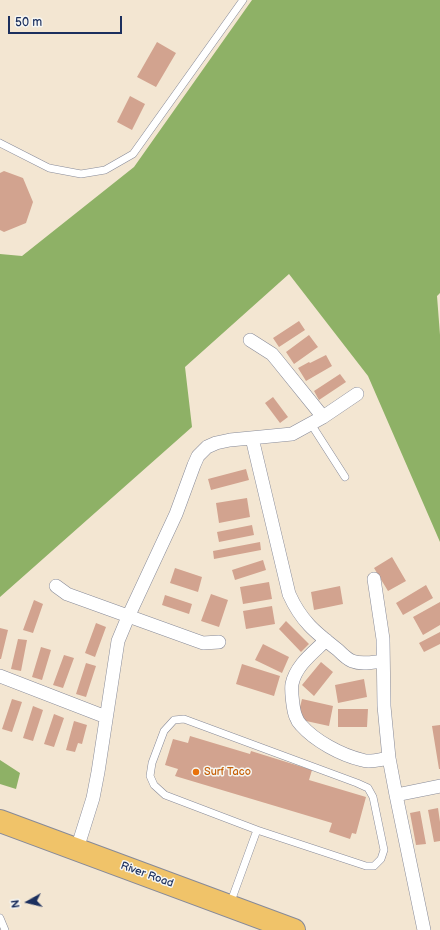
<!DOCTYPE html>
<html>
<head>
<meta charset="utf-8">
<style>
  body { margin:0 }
  #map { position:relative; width:440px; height:930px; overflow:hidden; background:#f3e6d2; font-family:"Balsamiq Sans",sans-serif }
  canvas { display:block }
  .north { position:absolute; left:8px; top:882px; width:40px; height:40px; -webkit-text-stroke:3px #f6f6f2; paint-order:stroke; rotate:262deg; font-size:11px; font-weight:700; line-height:16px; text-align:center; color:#1b2f5e }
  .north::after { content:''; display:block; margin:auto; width:14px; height:18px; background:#1b2f5e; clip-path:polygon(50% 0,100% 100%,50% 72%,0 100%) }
  .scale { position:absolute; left:8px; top:16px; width:114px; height:18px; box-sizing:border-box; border:2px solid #1b2f5e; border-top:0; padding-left:5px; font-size:12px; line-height:14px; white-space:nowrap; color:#1b2f5e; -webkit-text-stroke:3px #f6f6f2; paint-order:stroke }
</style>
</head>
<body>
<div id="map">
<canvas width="440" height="930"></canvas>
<div class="north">N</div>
<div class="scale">50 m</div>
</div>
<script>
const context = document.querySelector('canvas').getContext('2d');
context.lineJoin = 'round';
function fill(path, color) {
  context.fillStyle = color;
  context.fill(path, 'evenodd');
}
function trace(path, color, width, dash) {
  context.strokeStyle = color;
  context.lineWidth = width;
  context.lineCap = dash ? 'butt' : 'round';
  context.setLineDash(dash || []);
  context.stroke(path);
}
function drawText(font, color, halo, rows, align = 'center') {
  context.font = font + ' "Balsamiq Sans",sans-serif';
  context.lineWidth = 3;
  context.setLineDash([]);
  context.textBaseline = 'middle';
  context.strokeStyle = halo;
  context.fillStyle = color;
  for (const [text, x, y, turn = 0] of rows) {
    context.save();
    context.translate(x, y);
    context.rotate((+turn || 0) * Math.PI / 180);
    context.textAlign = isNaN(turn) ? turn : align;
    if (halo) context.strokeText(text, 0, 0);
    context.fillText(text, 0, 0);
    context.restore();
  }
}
fill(new Path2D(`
  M 252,0 L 440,0 L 440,293 L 437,296 L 440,335 L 440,542 L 368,376 L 289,274 L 185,367 L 192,427 L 0,597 L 0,254 L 22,256 L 134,167 Z
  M 0,760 L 20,773 L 16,789 L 0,784 Z`), '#8eb166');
fill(new Path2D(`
  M 157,42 L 176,53 L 156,87 L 137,77 Z
  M 130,96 L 145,104 L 132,130 L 117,122 Z
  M 4,171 L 23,178 L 33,202 L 26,223 L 4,232 L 0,230 L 0,173 Z
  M 299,321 L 305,330 L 279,347 L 273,338 Z
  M 309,335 L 318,347 L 294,364 L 286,352 Z
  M 326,355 L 332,366 L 306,381 L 298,368 L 309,362 L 310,363 Z
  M 340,374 L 346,382 L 319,400 L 314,391 Z
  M 273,397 L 288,417 L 280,423 L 265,403 Z
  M 246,469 L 249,480 L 211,490 L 208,479 Z
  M 247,498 L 250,517 L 219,523 L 216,503 Z
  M 252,525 L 254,535 L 219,542 L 217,532 Z
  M 260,542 L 261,550 L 214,559 L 213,551 Z
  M 392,557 L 406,581 L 388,591 L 374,568 Z
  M 263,560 L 266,570 L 235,580 L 232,570 Z
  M 175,568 L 202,577 L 198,592 L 170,583 Z
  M 269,582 L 272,599 L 243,604 L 240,587 Z
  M 426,585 L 433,598 L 403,615 L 396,603 Z
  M 340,586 L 343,604 L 314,610 L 311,592 Z
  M 211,594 L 228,600 L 219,627 L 201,621 Z
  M 165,595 L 192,604 L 189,614 L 162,605 Z
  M 34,600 L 43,604 L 33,633 L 23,630 Z
  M 440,602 L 440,625 L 423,635 L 413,617 Z
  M 272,606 L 275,624 L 246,629 L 243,611 Z
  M 286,621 L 309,644 L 301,652 L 279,629 Z
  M 96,623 L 106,627 L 95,657 L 85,653 Z
  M 0,628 L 8,630 L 1,659 L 0,659 Z
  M 440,632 L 440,644 L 424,652 L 419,643 Z
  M 18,639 L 27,640 L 21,671 L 11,669 Z
  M 263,644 L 289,657 L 282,673 L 255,660 Z
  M 41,647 L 51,650 L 42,680 L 32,677 Z
  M 64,655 L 74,658 L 63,688 L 53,685 Z
  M 321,662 L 333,672 L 314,696 L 302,685 Z
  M 86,663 L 96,666 L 86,697 L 76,694 Z
  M 242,664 L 280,676 L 274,696 L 236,684 Z
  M 364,679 L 367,697 L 338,703 L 335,685 Z
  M 12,699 L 22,702 L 12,732 L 2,729 Z
  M 302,699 L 333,706 L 329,726 L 297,719 Z
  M 33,706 L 43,710 L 33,741 L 23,738 Z
  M 338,709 L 368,709 L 367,727 L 338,727 Z
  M 54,714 L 64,718 L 54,747 L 44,744 Z
  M 74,721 L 87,725 L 82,744 L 78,743 L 75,752 L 66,750 Z
  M 440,725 L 440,769 L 439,769 L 432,726 Z
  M 190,736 L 250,754 L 251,751 L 312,770 L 309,780 L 366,797 L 356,834 L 352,833 L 350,839 L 329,832 L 332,823 L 175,776 L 178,769 L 165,765 L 173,739 L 188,743 Z
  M 438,808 L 440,822 L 440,841 L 434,842 L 428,810 Z
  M 420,811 L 426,844 L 416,845 L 410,813 Z`), '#d2a38f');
const service = new Path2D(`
  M 0,143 L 49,168 L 81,174 L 105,170 L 133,154 L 243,0
  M 311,424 L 345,477
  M 230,904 L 257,830 L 366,866 L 374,866 L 381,859 L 384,850 L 373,797 L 368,788 L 357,783 L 184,719 L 174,720 L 164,731 L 152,763 L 150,776 L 154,785 L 165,795 L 257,830
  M 0,918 L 5,930`);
const minor = new Path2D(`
  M 250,340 L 272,354 L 277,360 L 323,417
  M 252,438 L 289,594 C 301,621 315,632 338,650 C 342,654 347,659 352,661 C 362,665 373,662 383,661
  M 374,579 L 383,639 L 384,706 L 389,758 L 396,795 L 424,930
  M 56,586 L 67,594 L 203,643 L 219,642
  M 326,640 C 313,653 296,665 292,684 C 291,690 293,711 296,717 C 297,720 299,723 301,725 C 315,741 341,755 362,760 C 370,763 381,759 389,758
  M 0,676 L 106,717
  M 396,795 L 440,786
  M 77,849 L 93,798 L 98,772 L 118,641 L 128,617 L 176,514 L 194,465 L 198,456 L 207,447 L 216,443 L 230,440 L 292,434 L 323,417 L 357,394`);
const trunk = new Path2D(`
  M 0,821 L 294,930`);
trace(service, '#878a98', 8);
trace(minor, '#878a98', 14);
trace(trunk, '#878a98', 24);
trace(service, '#fff', 7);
trace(minor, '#fff', 13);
trace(trunk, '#f0c369', 22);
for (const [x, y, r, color] of [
  [196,772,4,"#e8710a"]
]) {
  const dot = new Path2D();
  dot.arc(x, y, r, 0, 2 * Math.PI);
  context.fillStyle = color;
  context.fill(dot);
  trace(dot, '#f6f6f2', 1.5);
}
drawText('11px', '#c56008', '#f6f6f2', [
  ["Surf Taco",204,772]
], 'left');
drawText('11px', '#1b2f5e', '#f6f6f2', [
  ["River Road",147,875,20]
]);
</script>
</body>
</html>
